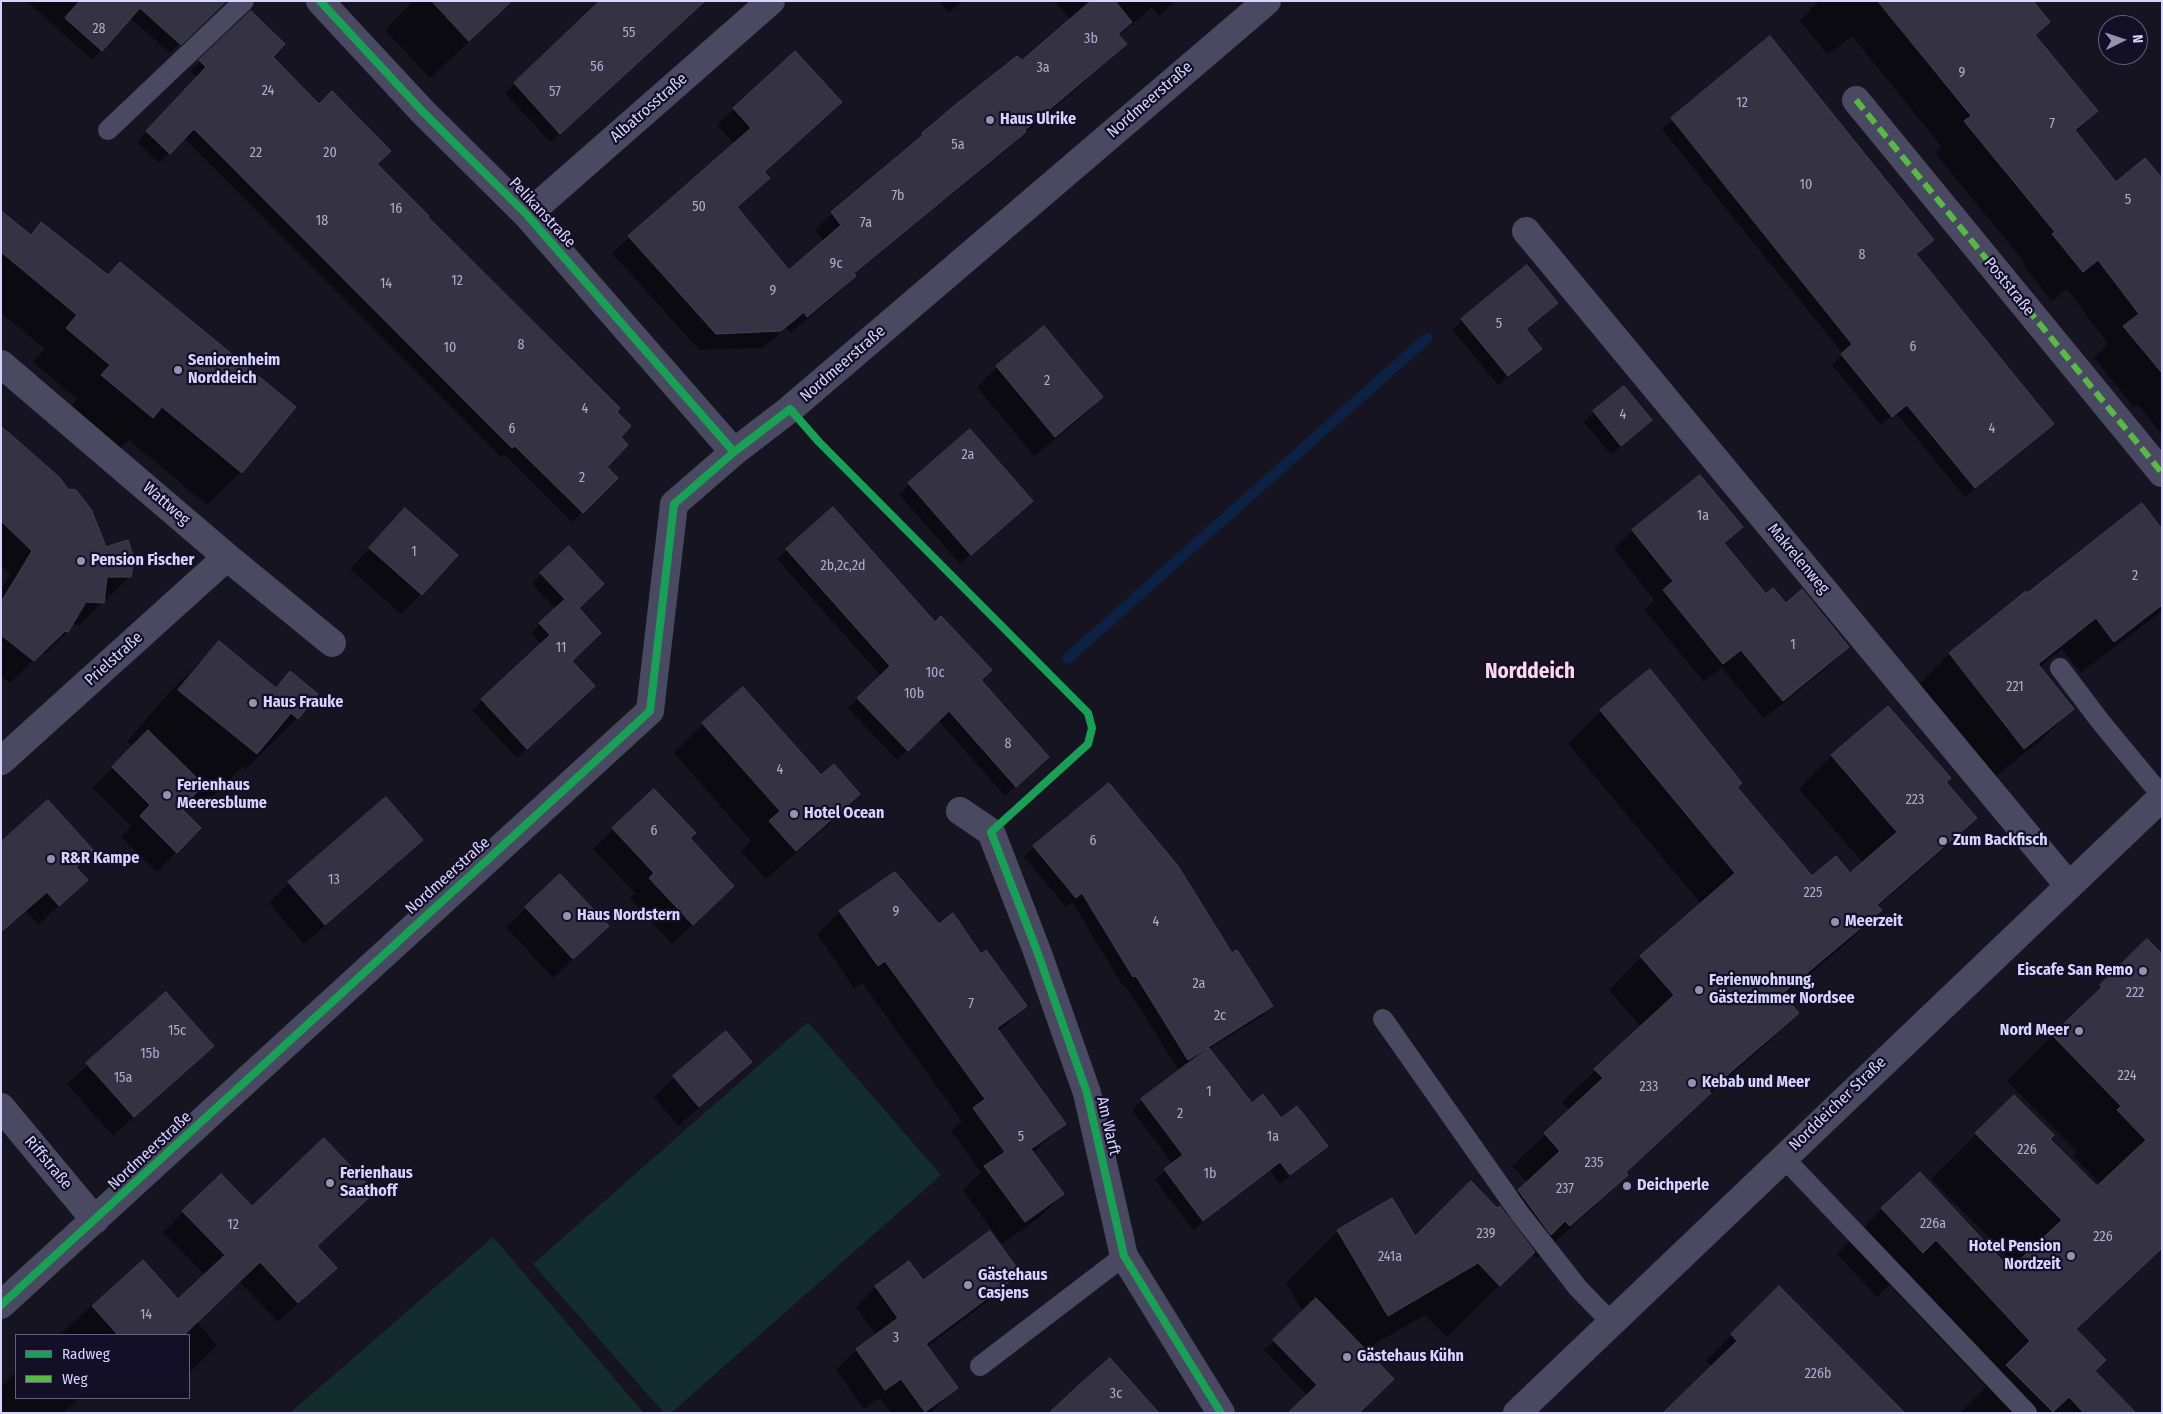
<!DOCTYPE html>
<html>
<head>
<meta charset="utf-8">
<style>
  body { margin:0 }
  #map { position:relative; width:2163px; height:1414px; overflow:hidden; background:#161421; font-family:"Fira Sans Condensed",sans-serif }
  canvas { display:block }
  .frame { position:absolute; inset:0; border:2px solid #d9d4ff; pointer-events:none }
  .legend { position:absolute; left:15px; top:1334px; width:175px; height:65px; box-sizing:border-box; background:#130f26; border:1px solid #625e7d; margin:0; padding:6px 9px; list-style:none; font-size:15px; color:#d9d4ff }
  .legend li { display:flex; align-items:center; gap:10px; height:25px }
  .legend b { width:25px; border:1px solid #625e7d }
  .north { position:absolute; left:2098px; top:15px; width:50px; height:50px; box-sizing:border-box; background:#130f26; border:1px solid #625e7d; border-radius:50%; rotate:86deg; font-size:14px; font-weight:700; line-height:20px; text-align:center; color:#d9d4ff }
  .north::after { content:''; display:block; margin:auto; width:18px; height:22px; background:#9591b1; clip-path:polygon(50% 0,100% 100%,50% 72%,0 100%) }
</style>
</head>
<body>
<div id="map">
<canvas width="2163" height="1414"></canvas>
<div class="frame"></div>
<ul class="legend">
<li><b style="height:6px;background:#1a9f57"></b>Radweg</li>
<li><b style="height:6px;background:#58b947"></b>Weg</li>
</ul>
<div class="north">N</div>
</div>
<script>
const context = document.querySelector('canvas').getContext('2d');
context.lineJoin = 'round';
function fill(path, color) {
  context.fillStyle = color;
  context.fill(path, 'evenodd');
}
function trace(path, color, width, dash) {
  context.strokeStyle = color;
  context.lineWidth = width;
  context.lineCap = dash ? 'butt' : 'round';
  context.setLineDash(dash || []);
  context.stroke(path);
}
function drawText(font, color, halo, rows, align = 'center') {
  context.font = font + ' "Fira Sans Condensed",sans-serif';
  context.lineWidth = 4.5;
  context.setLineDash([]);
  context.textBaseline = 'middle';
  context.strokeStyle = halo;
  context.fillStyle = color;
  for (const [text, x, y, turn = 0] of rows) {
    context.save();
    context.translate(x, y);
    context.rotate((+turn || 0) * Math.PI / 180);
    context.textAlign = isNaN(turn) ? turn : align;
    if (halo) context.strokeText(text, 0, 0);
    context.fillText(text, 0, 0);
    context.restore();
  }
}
fill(new Path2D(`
  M 808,1022 L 941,1175 L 671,1413 L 664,1413 L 533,1264 Z
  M 493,1237 L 644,1413 L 290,1413 Z`), '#132c2d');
fill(new Path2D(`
  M 27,1 L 225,1 L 170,53 L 130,18 L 92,60 Z
  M 413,1 L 513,1 L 430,78 L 385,30 Z
  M 704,1 L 550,142 L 505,93 L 515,83 Z
  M 939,1 L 962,1 L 949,13 Z
  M 1054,1 L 1176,1 L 1159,16 L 1152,7 L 1118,36 L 1125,44 L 1108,61 L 1007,149 L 853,274 L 855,276 L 838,293 L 790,333 L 786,328 L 763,348 L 699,350 L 612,253 L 734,144 L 717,125 L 795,52 L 763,173 L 768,178 L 736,208 L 789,271 L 824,242 L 815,230 L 832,213 L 907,150 L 923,134 L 1021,62 L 1071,20 Z
  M 1819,1 L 1922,1 L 2048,22 L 2035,36 L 2097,111 L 2076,132 L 2116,183 L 2162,225 L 2162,434 L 2137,404 L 2134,407 L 2094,358 L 2108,344 L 2067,289 L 2052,301 L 2023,265 L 2025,263 L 1935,153 L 1941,146 L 1852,36 L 1828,55 L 1800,21 Z
  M 248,15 L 272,57 L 615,412 L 619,437 L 605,467 L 616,478 L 572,522 L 504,454 L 501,457 L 184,138 L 159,163 L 137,142 L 198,77 L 190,71 Z
  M 1770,38 L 1932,240 L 1915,255 L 2042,433 L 1965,497 L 1896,413 L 1881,425 L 1832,365 L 1843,354 L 1662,129 Z
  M 1,212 L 29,235 L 41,223 L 107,276 L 295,407 L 241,472 L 207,505 L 129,440 L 119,450 L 69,409 L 77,399 L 33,362 L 45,349 L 1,313 Z
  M 1556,303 L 1525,330 L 1540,349 L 1498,385 L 1453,330 L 1462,320 Z
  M 997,367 L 1102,397 L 1082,417 L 1034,456 L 977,387 Z
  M 1594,412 L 1651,420 L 1611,455 L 1584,422 Z
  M 1,424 L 9,430 L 7,433 L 130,576 L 107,599 L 103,599 L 103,602 L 80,625 L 72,624 L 67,632 L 45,654 L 41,653 L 10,683 L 1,676 L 1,589 L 10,574 L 1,565 Z
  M 970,430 L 1032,501 L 960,564 L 899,494 Z
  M 405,510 L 421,594 L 401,614 L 350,569 Z
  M 1741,527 L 1724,544 L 1766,596 L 1786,604 L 1848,647 L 1829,666 L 1764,719 L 1722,668 L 1704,682 L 1645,610 L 1654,600 L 1614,549 L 1632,531 Z
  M 2162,531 L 2162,611 L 2081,673 L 2062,649 L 2039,668 L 2072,709 L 2039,742 L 1991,780 L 1917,687 L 1949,654 L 2026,593 L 2027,594 Z
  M 787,550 L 980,680 L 1038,766 L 1005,796 L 938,720 L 897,760 L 848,708 L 881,676 L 777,559 Z
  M 541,574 L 577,608 L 570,661 L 584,696 L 517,758 L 472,710 L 541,645 L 531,633 L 556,609 L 532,584 Z
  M 219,643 L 274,688 L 290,673 L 297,718 L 245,770 L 242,767 L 204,805 L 192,795 L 179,808 L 176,852 L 157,872 L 121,837 L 131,826 L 93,788 L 133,747 L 127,742 L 167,695 Z
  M 1888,708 L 1945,782 L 1976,818 L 1943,850 L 1877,907 L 1880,910 L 1847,943 L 1783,997 L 1797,1013 L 1764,1046 L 1708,1095 L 1625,1173 L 1594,1207 L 1537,1258 L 1532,1253 L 1447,1337 L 1425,1315 L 1364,1350 L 1308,1396 L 1264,1350 L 1303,1312 L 1286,1283 L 1338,1231 L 1415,1238 L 1500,1209 L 1527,1183 L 1512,1166 L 1570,1111 L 1562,1102 L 1641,1027 L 1609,990 L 1641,957 L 1701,904 L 1568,744 L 1601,711 L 1736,788 L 1812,878 L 1850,875 L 1863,863 L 1799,789 L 1831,756 Z
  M 703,724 L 821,777 L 859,794 L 829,824 L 766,879 L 741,851 L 751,841 L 674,753 Z
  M 654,790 L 713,906 L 672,944 L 630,898 L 635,893 L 593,849 Z
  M 421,840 L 401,860 L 304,944 L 269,903 L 289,883 Z
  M 1,843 L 86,880 L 38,925 L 26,911 L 1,933 Z
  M 1034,847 L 1231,955 L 1271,1006 L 1262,1016 L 1209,1049 L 1252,1104 L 1326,1146 L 1316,1156 L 1280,1184 L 1270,1170 L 1193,1230 L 1155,1180 L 1173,1164 L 1132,1110 L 1142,1100 L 1189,1064 L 1188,1062 L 1178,1069 L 1125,985 L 1123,986 L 1072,902 L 1066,907 L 1024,857 Z
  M 526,908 L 587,946 L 553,978 L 506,927 Z
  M 840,912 L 939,926 L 981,956 L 1025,1006 L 998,1032 L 1064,1124 L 1033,1153 L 1063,1194 L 1040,1217 L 1002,1244 L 963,1190 L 981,1172 L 951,1131 L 962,1121 L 862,983 L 854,988 L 817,934 Z
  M 2147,941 L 2162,1246 L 2075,1330 L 2093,1371 L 2134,1413 L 1964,1413 L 1962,1411 L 1986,1387 L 1890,1285 L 1877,1297 L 1837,1254 L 1882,1209 L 2010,1270 L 2016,1265 L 1931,1179 L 2014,1097 L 2048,1139 L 2097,1188 L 2101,1185 L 2073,1156 L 2077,1152 L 2007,1081 Z
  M 166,993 L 212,1045 L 113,1136 L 67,1084 Z
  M 726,1033 L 750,1062 L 730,1081 L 678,1126 L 654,1097 L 674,1077 Z
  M 221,1176 L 251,1208 L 316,1247 L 315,1288 L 278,1322 L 239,1281 L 197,1322 L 217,1345 L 189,1373 L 189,1335 L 59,1335 L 142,1261 L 178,1301 L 205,1275 L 163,1232 Z
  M 1019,1273 L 999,1293 L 927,1347 L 956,1388 L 930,1413 L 891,1413 L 880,1398 L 864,1409 L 836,1370 L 856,1350 L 876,1335 L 856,1307 L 876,1287 Z
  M 1779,1288 L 1903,1413 L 1712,1367 L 1706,1361 Z
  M 16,1373 L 16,1398 L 79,1398 L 63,1413 L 4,1413 L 1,1410 L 1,1387 Z`), '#0007');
trace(new Path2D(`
  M 1068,658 L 1427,338`), '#0d2144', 11);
const building = new Path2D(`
  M 80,1 L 226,1 L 181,45 L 140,8 L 102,51 L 65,18 Z
  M 432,1 L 512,1 L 469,41 Z
  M 600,1 L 705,1 L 560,134 L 514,83 Z
  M 1091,1 L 1115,1 L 1132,22 L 1118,34 L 1127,44 L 1025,130 L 1026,132 L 854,273 L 856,276 L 807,317 L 804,312 L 781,331 L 716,334 L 628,236 L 751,128 L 733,108 L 795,51 L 842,102 L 764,172 L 770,178 L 737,207 L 789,270 L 841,225 L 831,212 L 923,135 L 922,133 L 954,106 L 1017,56 L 1022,60 Z
  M 1878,1 L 2033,1 L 2050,22 L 2035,35 L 2098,111 L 2075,130 L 2116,182 L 2145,158 L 2162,178 L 2162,373 L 2123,326 L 2139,314 L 2098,260 L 2083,272 L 2052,234 L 2055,232 L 1964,121 L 1971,116 Z
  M 251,11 L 285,44 L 273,57 L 319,104 L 332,91 L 391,151 L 377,164 L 429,216 L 428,217 L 620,408 L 617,412 L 631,426 L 621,437 L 628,445 L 607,467 L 618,478 L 583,513 L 515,446 L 512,448 L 194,129 L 170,154 L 146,131 L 206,67 L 199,60 Z
  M 1770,36 L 1934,240 L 1916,254 L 2054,424 L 1975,488 L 1907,405 L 1892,417 L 1841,354 L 1852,344 L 1671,118 Z
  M 1,211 L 31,235 L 41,222 L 108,275 L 120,262 L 296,407 L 242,473 L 162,407 L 153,418 L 101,375 L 110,365 L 66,328 L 77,315 L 1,252 Z
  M 1527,265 L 1558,303 L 1526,329 L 1542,349 L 1508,376 L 1461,319 Z
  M 1044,326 L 1103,397 L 1055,437 L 996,366 Z
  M 1624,386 L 1652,420 L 1621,446 L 1593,411 Z
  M 1,426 L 59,477 L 68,489 L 76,490 L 91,509 L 106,547 L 128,540 L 134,559 L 131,577 L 107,577 L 104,603 L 86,602 L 68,632 L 65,631 L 34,661 L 1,635 L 1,602 L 32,551 L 1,521 Z
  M 970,429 L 1033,501 L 971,555 L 908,483 Z
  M 1700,475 L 1743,527 L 1724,543 L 1766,594 L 1773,588 L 1786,603 L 1802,589 L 1849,647 L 1783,701 L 1741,650 L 1723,664 L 1663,590 L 1673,581 L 1632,530 Z
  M 2142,503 L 2162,529 L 2162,605 L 2114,642 L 2096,618 L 2038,664 L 2074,709 L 2024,749 L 1949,653 L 2026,591 L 2027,593 Z
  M 833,507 L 935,622 L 941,616 L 992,670 L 981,680 L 1049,757 L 1016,787 L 949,711 L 908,751 L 857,698 L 890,666 L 786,549 Z
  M 405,508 L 458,555 L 422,595 L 369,548 Z
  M 569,546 L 604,584 L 579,608 L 601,633 L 572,661 L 595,686 L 527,749 L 481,699 L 550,635 L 539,623 L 565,599 L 540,573 Z
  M 219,641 L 276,688 L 290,671 L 318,694 L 298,719 L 291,713 L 257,754 L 178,690 Z
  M 1650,669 L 1742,783 L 1737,787 L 1812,876 L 1836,856 L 1850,873 L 1897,832 L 1831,755 L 1888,706 L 1951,778 L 1946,782 L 1977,818 L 1877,905 L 1882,910 L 1782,994 L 1799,1013 L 1709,1091 L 1711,1093 L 1626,1172 L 1628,1175 L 1570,1226 L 1565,1221 L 1551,1235 L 1518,1190 L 1560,1151 L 1544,1133 L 1603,1078 L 1594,1069 L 1674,995 L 1640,956 L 1735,873 L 1600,710 Z
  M 743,687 L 821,775 L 834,764 L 860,794 L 796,851 L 769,821 L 780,811 L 702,723 Z
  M 148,730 L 204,785 L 181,808 L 201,828 L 177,853 L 140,816 L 150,805 L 112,767 Z
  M 1109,783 L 1178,866 L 1232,953 L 1237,950 L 1273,1006 L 1188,1060 L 1136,976 L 1133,977 L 1082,893 L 1076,898 L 1033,846 Z
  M 654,789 L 696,833 L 690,838 L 734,886 L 693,925 L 649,878 L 654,873 L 612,828 Z
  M 386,797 L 423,840 L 325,925 L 288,882 Z
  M 48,800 L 94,851 L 76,867 L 88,880 L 59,906 L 47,892 L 1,932 L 1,842 Z
  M 895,872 L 939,924 L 953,913 L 981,954 L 986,950 L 1027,1006 L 997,1028 L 1066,1124 L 1031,1149 L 1064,1194 L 1025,1222 L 984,1166 L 1005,1152 L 973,1108 L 985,1099 L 885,961 L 878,966 L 839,911 Z
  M 560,874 L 609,926 L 573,959 L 525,907 Z
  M 2147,939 L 2162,954 L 2162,1248 L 2076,1329 L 2106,1360 L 2095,1371 L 2136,1413 L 2084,1413 L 2069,1397 L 2053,1412 L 2006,1365 L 2030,1341 L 1936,1240 L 1923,1253 L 1881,1208 L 1920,1172 L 2010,1269 L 2062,1220 L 1975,1133 L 2014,1095 L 2054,1135 L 2050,1139 L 2097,1186 L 2146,1140 L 2117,1110 L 2121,1106 L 2052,1035 L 2102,987 L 2100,985 Z
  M 166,992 L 214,1046 L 134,1117 L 86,1063 Z
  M 726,1031 L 752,1062 L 699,1107 L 673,1076 Z
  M 1209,1048 L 1252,1103 L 1263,1094 L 1281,1118 L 1297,1106 L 1328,1146 L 1290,1175 L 1280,1162 L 1203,1221 L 1164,1169 L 1183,1155 L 1141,1099 Z
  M 324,1138 L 375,1192 L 317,1246 L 337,1268 L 298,1303 L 260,1262 L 184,1335 L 118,1335 L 92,1306 L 143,1260 L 178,1299 L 225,1255 L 182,1211 L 221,1174 L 252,1206 Z
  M 1471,1181 L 1497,1208 L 1500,1206 L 1535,1252 L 1500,1286 L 1478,1263 L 1388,1316 L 1337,1230 L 1392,1198 L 1415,1236 Z
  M 990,1231 L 1021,1273 L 926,1344 L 958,1388 L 925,1412 L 901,1379 L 885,1390 L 856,1349 L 898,1318 L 875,1286 L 909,1261 L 923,1280 Z
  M 1779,1286 L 1905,1413 L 1663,1413 L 1737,1341 L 1731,1334 Z
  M 1316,1298 L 1394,1379 L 1359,1413 L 1288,1413 L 1317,1385 L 1273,1340 Z
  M 1110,1358 L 1159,1413 L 1049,1413 L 1080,1384 Z`);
fill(building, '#343243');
trace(building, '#433f54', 1);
trace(new Path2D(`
  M 108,130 L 244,1
  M 2060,668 L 2100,721 L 2162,796
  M 1383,1019 L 1520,1214 L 1578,1288 L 1611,1322
  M 1783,1157 L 2027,1413
  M 980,1366 L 1124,1256`), '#4a4962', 20);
trace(new Path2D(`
  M 320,1 L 423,112 L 527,215 L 734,452
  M 1856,100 L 2162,473
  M 527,215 L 771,1
  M 1526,231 L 2069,886
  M 1,364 L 227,557 L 332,643
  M 1,761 L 227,557
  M 960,811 L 991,832 L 1037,951 L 1087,1093 L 1124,1256 L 1221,1413
  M 1,1107 L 95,1220
  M 1,1305 L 650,711 L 674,504 L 734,452 L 790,409 L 1267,1`), '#4a4962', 28);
trace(new Path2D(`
  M 1517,1413 L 2162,797`), '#4a4962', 28);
trace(new Path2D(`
  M 1856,100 L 2162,473`), '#58b947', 6, [12, 6]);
trace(new Path2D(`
  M 320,1 L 423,112 L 527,215 L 734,452
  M 1,1305 L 650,711 L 674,504 L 734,452 L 790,409 L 819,442 L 1088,713 L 1092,728 L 1088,744 L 991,832 L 1037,951 L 1087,1093 L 1124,1256 L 1221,1413`), '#1a9f57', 8);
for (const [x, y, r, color] of [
  [990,120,5,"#9591b1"],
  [178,370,5,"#9591b1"],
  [81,561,5,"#9591b1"],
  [253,703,5,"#9591b1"],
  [167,795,5,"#9591b1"],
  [794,814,5,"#9591b1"],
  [1943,841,5,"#9591b1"],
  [51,859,5,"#9591b1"],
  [567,916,5,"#9591b1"],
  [1835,922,5,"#9591b1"],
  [2143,971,5,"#9591b1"],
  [1699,990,5,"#9591b1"],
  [2079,1031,5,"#9591b1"],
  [1692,1083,5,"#9591b1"],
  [330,1183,5,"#9591b1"],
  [1627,1186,5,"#9591b1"],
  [2071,1256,5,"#9591b1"],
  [968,1285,5,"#9591b1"],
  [1347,1357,5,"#9591b1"]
]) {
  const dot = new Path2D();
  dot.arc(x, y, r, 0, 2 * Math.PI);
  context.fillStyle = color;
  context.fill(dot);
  trace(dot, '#130f26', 2);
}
drawText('14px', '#b0acd0', null, [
  ["28",99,29],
  ["55",629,33],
  ["3b",1091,39],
  ["56",597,67],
  ["3a",1043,68],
  ["9",1962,73],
  ["24",268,91],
  ["57",555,92],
  ["12",1742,103],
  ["7",2052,124],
  ["5a",958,145],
  ["22",256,153],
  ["20",330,153],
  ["10",1806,185],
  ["7b",898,196],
  ["5",2128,200],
  ["50",699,207],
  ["16",396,209],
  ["18",322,221],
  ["7a",866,223],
  ["8",1862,255],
  ["9c",836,264],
  ["12",457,281],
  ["14",386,284],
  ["9",773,291],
  ["5",1499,324],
  ["8",521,345],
  ["6",1913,347],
  ["10",450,348],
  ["2",1047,381],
  ["4",585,409],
  ["4",1623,415],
  ["6",512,429],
  ["4",1992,429],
  ["2a",968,455],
  ["2",582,478],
  ["1a",1703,516],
  ["1",414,552],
  ["2b,2c,2d",843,566],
  ["2",2135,576],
  ["1",1793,645],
  ["11",561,648],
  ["10c",935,673],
  ["221",2015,687],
  ["10b",914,694],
  ["8",1008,744],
  ["4",780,770],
  ["223",1915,800],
  ["6",654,831],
  ["6",1093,841],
  ["13",334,880],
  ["225",1813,893],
  ["9",896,912],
  ["4",1156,922],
  ["2a",1199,984],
  ["222",2135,993],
  ["7",971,1004],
  ["2c",1220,1016],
  ["15c",177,1031],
  ["15b",150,1054],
  ["224",2127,1076],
  ["15a",123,1078],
  ["233",1649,1087],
  ["1",1209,1092],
  ["2",1180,1114],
  ["5",1021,1137],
  ["1a",1273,1137],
  ["226",2027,1150],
  ["235",1594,1163],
  ["1b",1210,1174],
  ["237",1565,1189],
  ["226a",1933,1224],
  ["12",233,1225],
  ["239",1486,1234],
  ["226",2103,1237],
  ["241a",1390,1257],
  ["14",146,1315],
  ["3",896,1338],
  ["226b",1818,1374],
  ["3c",1116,1394]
]);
drawText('16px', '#d9d4ff', '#130f26', [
  ["Nordmeerstraße",1150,100,-41],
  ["Albatrosstraße",649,108,-41],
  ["Pelikanstraße",542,213,47],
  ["Poststraße",2009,287,51],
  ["Nordmeerstraße",843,364,-41],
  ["Wattweg",166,504,41],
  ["Makrelenweg",1798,559,50],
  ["Prielstraße",114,659,-42],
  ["Nordmeerstraße",448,876,-42],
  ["Norddeicher Straße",1838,1104,-44],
  ["Am Warft",1108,1126,77],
  ["Nordmeerstraße",150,1151,-43],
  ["Riffstraße",48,1163,50]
]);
drawText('bold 16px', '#d9d4ff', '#130f26', [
  ["Haus Ulrike",1000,120],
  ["Seniorenheim",188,361],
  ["Norddeich",188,379],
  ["Pension Fischer",91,561],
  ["Haus Frauke",263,703],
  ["Ferienhaus",177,786],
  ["Meeresblume",177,804],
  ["Hotel Ocean",804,814],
  ["Zum Backfisch",1953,841],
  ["R&R Kampe",61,859],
  ["Haus Nordstern",577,916],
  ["Meerzeit",1845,922],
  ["Eiscafe San Remo",2133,971,"right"],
  ["Ferienwohnung,",1709,981],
  ["Gästezimmer Nordsee",1709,999],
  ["Nord Meer",2069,1031,"right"],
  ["Kebab und Meer",1702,1083],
  ["Ferienhaus",340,1174],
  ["Saathoff",340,1192],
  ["Deichperle",1637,1186],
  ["Hotel Pension",2061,1247,"right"],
  ["Nordzeit",2061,1265,"right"],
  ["Gästehaus",978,1276],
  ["Casjens",978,1294],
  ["Gästehaus Kühn",1357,1357]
], 'left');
drawText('bold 21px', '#ffd6f0', '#130f26', [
  ["Norddeich",1530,672]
]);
</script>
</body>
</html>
